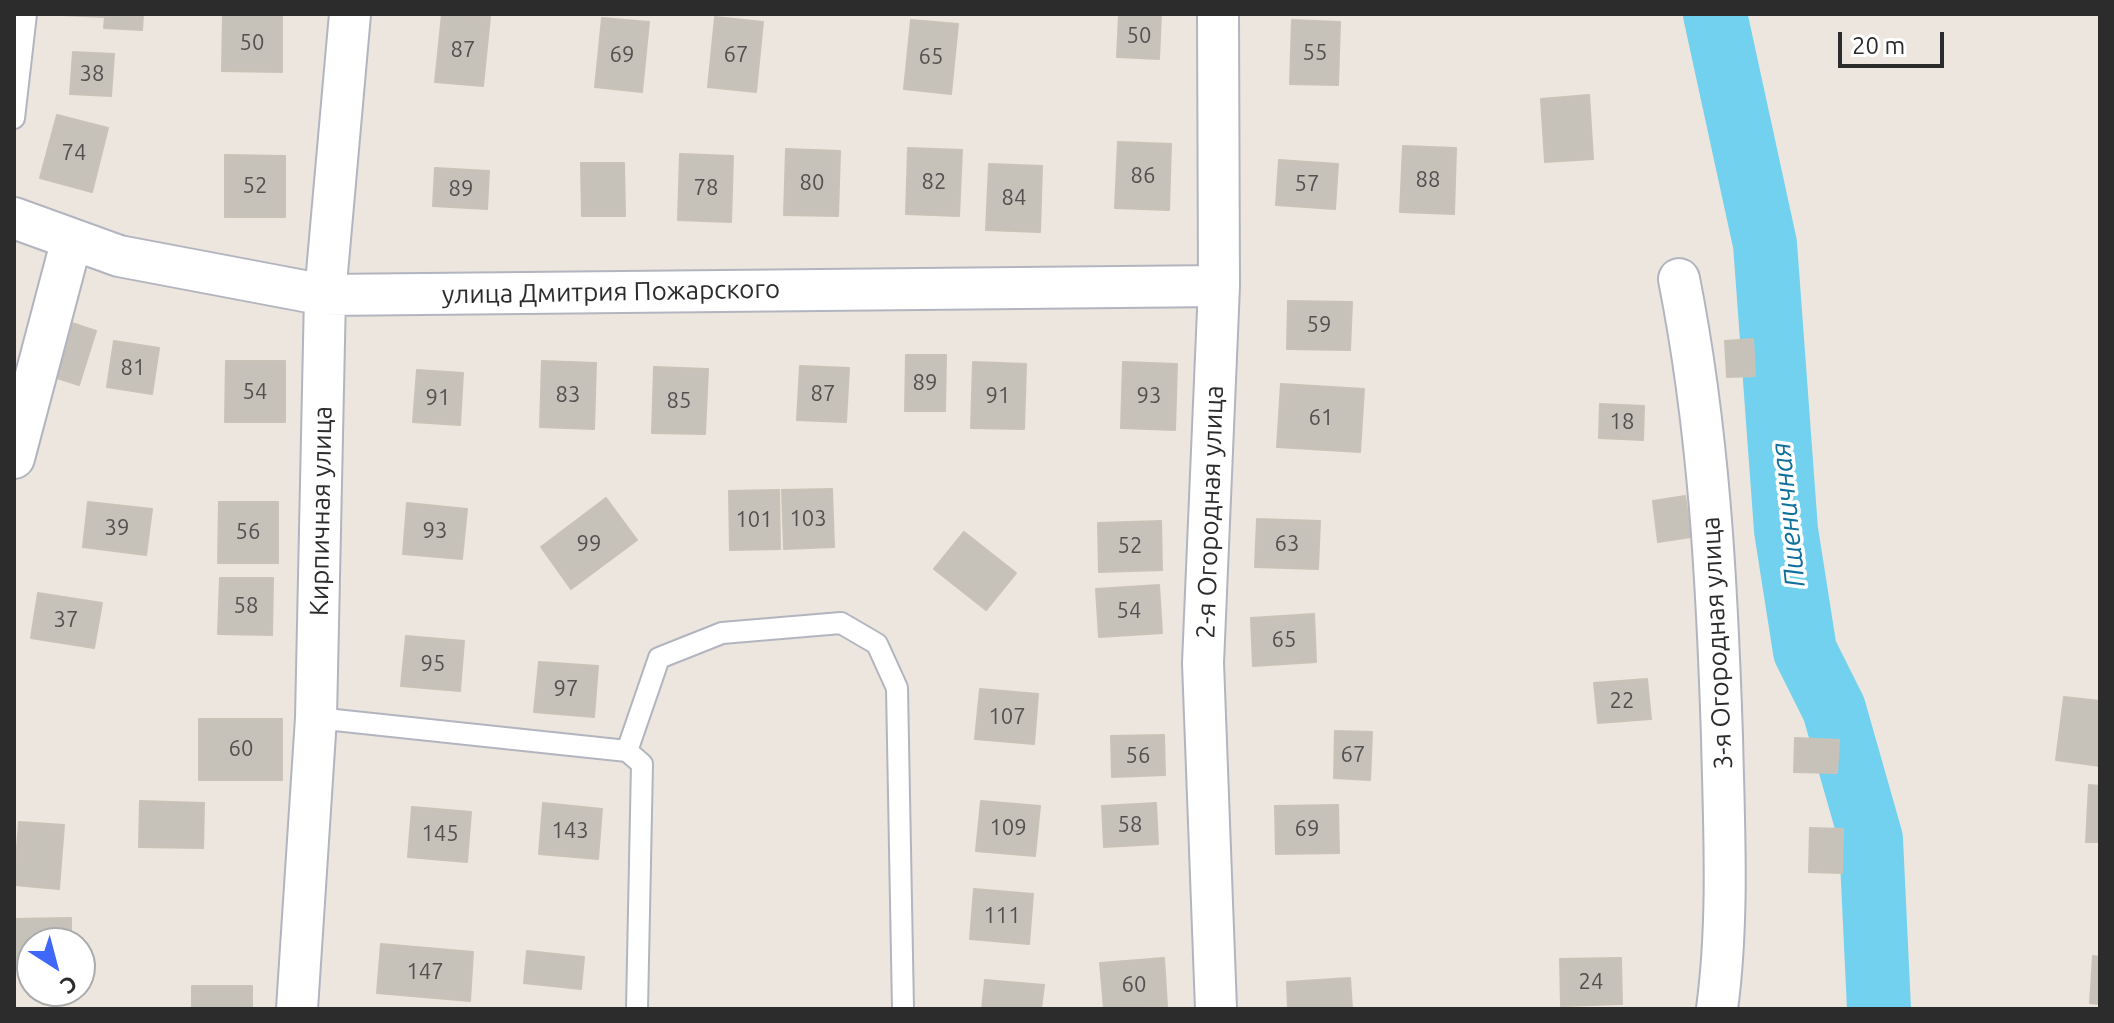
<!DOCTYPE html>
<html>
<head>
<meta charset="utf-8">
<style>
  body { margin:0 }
  #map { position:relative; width:2114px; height:1023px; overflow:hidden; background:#ede6de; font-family:Ubuntu,sans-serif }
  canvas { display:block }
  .frame { position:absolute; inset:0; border:16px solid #2c2c2c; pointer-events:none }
  .north { position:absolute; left:16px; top:927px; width:80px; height:80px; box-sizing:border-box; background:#fff; border:2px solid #ababab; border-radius:50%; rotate:144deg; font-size:22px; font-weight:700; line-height:32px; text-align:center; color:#2c2c2c }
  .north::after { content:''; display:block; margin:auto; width:28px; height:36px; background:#3f67f9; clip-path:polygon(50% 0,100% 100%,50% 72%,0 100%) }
  .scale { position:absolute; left:1838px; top:32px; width:106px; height:36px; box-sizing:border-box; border:4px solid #2c2c2c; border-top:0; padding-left:10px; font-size:24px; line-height:28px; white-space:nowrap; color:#2c2c2c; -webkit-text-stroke:6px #fff; paint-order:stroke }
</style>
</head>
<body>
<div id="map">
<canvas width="2114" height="1023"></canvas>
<div class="frame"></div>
<div class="north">С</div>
<div class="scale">20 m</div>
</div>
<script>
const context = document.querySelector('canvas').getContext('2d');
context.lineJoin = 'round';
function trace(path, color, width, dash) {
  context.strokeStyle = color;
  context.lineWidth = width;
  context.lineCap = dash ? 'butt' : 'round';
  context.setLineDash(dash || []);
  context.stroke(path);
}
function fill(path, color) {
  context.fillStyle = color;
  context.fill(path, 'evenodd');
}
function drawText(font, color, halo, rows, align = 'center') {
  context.font = font + ' Ubuntu,sans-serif';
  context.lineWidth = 7;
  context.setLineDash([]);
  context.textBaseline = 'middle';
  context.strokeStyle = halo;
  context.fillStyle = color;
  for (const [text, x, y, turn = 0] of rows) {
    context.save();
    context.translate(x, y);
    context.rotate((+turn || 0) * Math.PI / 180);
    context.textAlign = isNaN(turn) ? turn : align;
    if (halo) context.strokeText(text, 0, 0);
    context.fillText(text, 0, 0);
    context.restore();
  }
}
trace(new Path2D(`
  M 1715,14 L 1765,244 L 1786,530 L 1805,651 L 1834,709 L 1871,839 L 1879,1009`), '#72d1ee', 64);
const building = new Path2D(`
  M 143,14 L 142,30 L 104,28 L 105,17 L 61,15 Z
  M 223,14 L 282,14 L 282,72 L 222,71 Z
  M 442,14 L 490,17 L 483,86 L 435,82 Z
  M 1119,14 L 1161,14 L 1159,59 L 1117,57 Z
  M 715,17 L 763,22 L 756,92 L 708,87 Z
  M 602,18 L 649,22 L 642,92 L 595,87 Z
  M 911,20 L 958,24 L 951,94 L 904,89 Z
  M 1292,20 L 1340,22 L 1338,85 L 1290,84 Z
  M 73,52 L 114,54 L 111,96 L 70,94 Z
  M 1589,95 L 1593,159 L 1545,162 L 1541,99 Z
  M 57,115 L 108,128 L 92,192 L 40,178 Z
  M 1118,142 L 1171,144 L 1169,210 L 1115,208 Z
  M 1403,146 L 1456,148 L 1454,214 L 1400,212 Z
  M 908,148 L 962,150 L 959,216 L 906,214 Z
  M 786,149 L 840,151 L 838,216 L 784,215 Z
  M 680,154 L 733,156 L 731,222 L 678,220 Z
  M 225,155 L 285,156 L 285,217 L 225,217 Z
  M 1279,160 L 1338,164 L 1335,209 L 1276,205 Z
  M 581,163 L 624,163 L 625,216 L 582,216 Z
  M 989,164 L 1042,166 L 1040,232 L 986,230 Z
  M 435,168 L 489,171 L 487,209 L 433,206 Z
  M 1288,301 L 1352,302 L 1350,350 L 1287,349 Z
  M 72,323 L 96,331 L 79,385 L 54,377 Z
  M 1753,339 L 1755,376 L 1727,377 L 1725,341 Z
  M 114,341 L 159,348 L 152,394 L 107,387 Z
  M 906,355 L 946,355 L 945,411 L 905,411 Z
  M 226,361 L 285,361 L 285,422 L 225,422 Z
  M 542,361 L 596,363 L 594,429 L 540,427 Z
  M 973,362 L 1026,364 L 1024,429 L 971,428 Z
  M 1123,362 L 1177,364 L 1175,430 L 1121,428 Z
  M 800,366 L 849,368 L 846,422 L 797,420 Z
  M 654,367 L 708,369 L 705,434 L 652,433 Z
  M 417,370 L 463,373 L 460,425 L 413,422 Z
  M 1281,384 L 1364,389 L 1360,452 L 1277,447 Z
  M 1600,404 L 1644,406 L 1643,440 L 1599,438 Z
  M 832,489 L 834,547 L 784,549 L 782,490 Z
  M 779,490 L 780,549 L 730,550 L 729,491 Z
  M 1685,496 L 1691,537 L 1658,542 L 1653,501 Z
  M 606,498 L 637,540 L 571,589 L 541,547 Z
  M 88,502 L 152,509 L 146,555 L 83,547 Z
  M 219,502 L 278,502 L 278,563 L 218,563 Z
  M 407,503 L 467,509 L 462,559 L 403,554 Z
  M 1257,519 L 1320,521 L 1318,569 L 1255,567 Z
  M 1161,521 L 1162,570 L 1099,572 L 1098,523 Z
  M 964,532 L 1016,573 L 986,610 L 934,569 Z
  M 220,578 L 273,578 L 272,635 L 218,634 Z
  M 1159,585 L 1162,633 L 1099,637 L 1096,589 Z
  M 38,593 L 102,603 L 94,648 L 31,638 Z
  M 1314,614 L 1316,662 L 1253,666 L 1251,618 Z
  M 406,636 L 464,641 L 460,691 L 401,686 Z
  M 539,662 L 598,666 L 594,717 L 534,712 Z
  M 1647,679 L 1651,719 L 1598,723 L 1594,683 Z
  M 980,689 L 1038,694 L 1034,744 L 975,739 Z
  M 2064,697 L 2100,701 L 2100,766 L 2056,760 Z
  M 199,719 L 282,719 L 282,780 L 199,780 Z
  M 1335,731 L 1372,732 L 1370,780 L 1334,778 Z
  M 1164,735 L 1165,775 L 1112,777 L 1111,736 Z
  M 1795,738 L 1839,740 L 1837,773 L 1794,772 Z
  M 2089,785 L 2100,786 L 2100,842 L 2086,842 Z
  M 140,801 L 204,803 L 203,848 L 139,847 Z
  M 981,801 L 1040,806 L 1035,856 L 976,851 Z
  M 543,803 L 602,809 L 598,859 L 539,854 Z
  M 1156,803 L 1158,844 L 1104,847 L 1102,806 Z
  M 1338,805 L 1339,853 L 1276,854 L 1275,806 Z
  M 412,807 L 471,812 L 467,862 L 408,857 Z
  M 19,822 L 64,825 L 59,889 L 14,885 Z
  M 1810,828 L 1843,829 L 1842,873 L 1809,872 Z
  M 974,889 L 1033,894 L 1029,944 L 970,939 Z
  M 71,918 L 71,943 L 32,943 L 32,964 L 14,965 L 14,919 Z
  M 381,944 L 473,952 L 470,1001 L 377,993 Z
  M 527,951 L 584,957 L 581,989 L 524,983 Z
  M 2093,956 L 2100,957 L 2100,1004 L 2090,1003 Z
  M 1164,958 L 1167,1006 L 1104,1009 L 1100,963 Z
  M 1621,958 L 1622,1004 L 1561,1006 L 1560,959 Z
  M 1350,978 L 1352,1009 L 1288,1009 L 1287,982 Z
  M 985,980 L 1044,985 L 1041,1009 L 982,1009 Z
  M 192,986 L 252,986 L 252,1009 L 192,1009 Z`);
fill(building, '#c6c1b9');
trace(building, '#c9c2b7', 2);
const lane = new Path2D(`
  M 14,118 L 26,14
  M 316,718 L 627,751 L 642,764 L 637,1009
  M 627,751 L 659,658 L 722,633 L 841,623 L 877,644 L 897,688 L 903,1009`);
const street = new Path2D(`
  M 14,218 L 119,256 L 325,295 L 1219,286
  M 1679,279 C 1709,430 1717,583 1722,737 C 1724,827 1729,919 1717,1009
  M 14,458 L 72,239
  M 297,1009 L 316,718 L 325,295 L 350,14
  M 1216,1009 L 1203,663 L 1219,286 L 1218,14`);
trace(lane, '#b2b5bf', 24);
trace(street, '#b2b5bf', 44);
trace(lane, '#fff', 20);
trace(street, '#fff', 40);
drawText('22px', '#52514f', null, [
  ["50",1139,36],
  ["50",252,43],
  ["87",463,50],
  ["55",1315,53],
  ["69",622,55],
  ["67",736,55],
  ["65",931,57],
  ["38",92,74],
  ["74",74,153],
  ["86",1143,176],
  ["88",1428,180],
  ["82",934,182],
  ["80",812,183],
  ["57",1307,184],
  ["52",255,186],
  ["78",706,188],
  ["89",461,189],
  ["84",1014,198],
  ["59",1319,325],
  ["81",133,368],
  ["89",925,383],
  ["54",255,392],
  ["87",823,394],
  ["83",568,395],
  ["91",998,396],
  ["93",1149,396],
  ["91",438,398],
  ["85",679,401],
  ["61",1321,418],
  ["18",1622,422],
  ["103",808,519],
  ["101",754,520],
  ["39",117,528],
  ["93",435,531],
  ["56",248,532],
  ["99",589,544],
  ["63",1287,544],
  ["52",1130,546],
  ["58",246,606],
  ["54",1129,611],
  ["37",66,620],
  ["65",1284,640],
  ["95",433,664],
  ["97",566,689],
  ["22",1622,701],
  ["107",1007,717],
  ["60",241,749],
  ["67",1353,755],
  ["56",1138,756],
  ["58",1130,825],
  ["109",1008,828],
  ["69",1307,829],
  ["143",570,831],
  ["145",440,834],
  ["111",1002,916],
  ["147",425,972],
  ["24",1591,982],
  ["60",1134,985]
]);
drawText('26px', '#2c2c2c', '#fff', [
  ["улица Дмитрия Пожарского",611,292,-1],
  ["Кирпичная улица",321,511,-89],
  ["2-я Огородная улица",1210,512,-88],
  ["3-я Огородная улица",1717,643,-93]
]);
drawText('italic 28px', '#0e709d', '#fff', [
  ["Пшеничная",1788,515,-96]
]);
</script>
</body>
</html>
